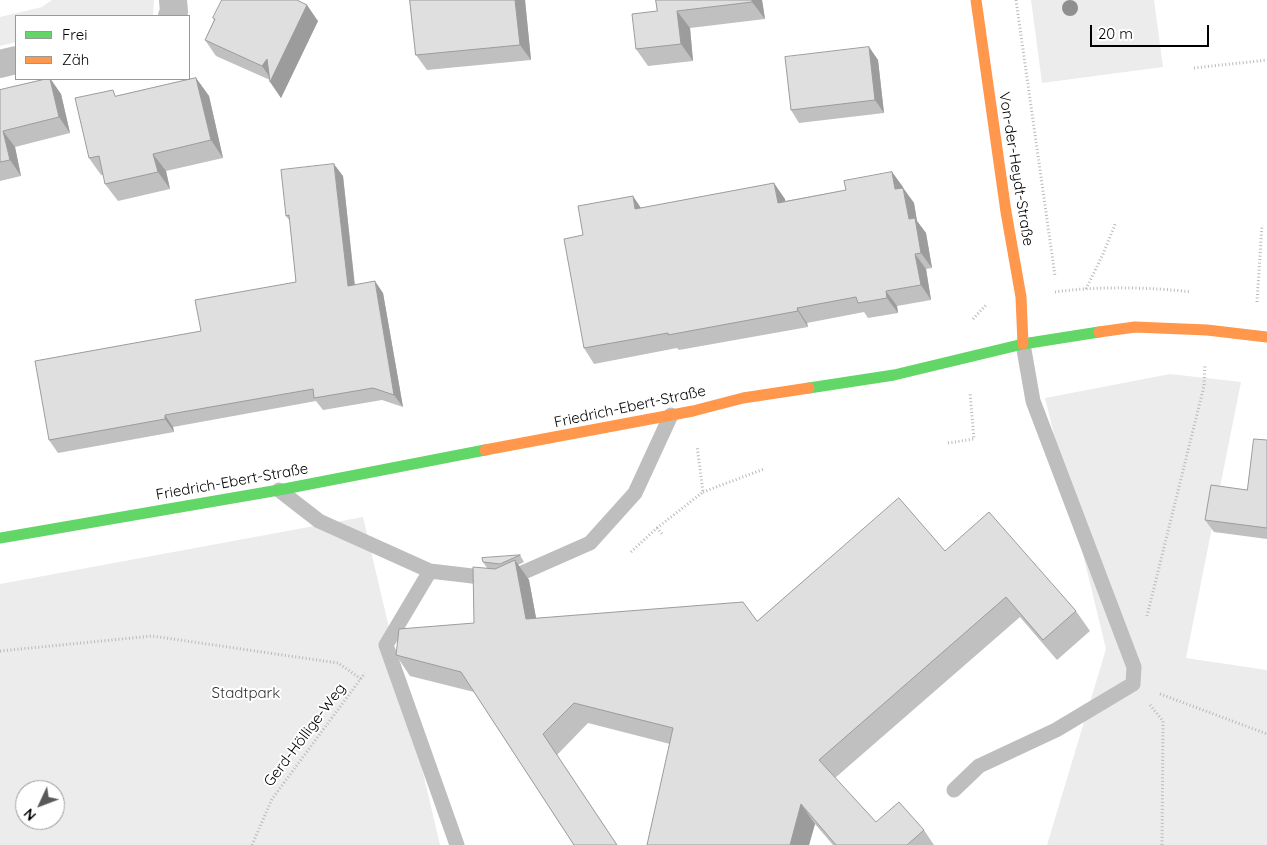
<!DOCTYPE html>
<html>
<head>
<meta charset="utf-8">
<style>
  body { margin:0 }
  #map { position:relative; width:1267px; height:845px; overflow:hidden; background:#fff; font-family:Quicksand,sans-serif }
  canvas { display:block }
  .legend { position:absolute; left:15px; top:15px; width:175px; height:65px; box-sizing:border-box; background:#fff; border:1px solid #999; margin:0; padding:6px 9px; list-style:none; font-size:15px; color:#000 }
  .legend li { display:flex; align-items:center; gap:10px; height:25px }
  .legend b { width:25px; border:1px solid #999 }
  .north { position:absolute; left:15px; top:780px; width:50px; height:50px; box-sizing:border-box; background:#fff; border:1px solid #999; border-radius:50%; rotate:227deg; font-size:14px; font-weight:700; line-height:20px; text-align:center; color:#000 }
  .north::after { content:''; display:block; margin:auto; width:18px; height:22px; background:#595959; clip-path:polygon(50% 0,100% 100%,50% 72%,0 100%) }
  .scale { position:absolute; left:1090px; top:25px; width:119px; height:22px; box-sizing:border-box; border:2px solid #000; border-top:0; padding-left:6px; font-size:15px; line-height:18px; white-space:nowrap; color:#000; -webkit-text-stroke:4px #fff; paint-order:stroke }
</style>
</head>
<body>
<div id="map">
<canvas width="1267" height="845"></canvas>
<ul class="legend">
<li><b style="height:6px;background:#63d668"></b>Frei</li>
<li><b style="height:6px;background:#ff974d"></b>Zäh</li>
</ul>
<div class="north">N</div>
<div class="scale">20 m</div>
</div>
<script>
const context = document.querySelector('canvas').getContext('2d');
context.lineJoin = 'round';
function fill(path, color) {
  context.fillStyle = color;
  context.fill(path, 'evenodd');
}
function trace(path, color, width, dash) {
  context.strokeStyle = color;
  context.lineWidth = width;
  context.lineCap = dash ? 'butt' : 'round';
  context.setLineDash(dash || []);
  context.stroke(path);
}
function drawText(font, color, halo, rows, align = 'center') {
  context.font = font + ' Quicksand,sans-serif';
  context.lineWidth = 4;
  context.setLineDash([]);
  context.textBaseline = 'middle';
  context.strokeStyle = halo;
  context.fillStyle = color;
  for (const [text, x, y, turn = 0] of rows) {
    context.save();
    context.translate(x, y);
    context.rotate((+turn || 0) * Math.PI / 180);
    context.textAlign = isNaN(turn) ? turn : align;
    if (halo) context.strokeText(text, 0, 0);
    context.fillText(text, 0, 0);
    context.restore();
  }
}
fill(new Path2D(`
  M 52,0 L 154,0 L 153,16 L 16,16 L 16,42 L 0,46 L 0,17 L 42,7 Z
  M 1031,0 L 1154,0 L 1163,67 L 1042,83 Z
  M 1170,374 L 1241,382 L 1186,658 L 1267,670 L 1267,845 L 1047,845 L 1106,649 L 1045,398 Z
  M 363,517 L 440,845 L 0,845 L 0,584 ZM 25,790 L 55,790 L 55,820 L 25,820 Z`), '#ececec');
trace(new Path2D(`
  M 1016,0 L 1055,276
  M 1194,68 L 1267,60
  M 1086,289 L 1103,254 L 1116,222
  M 1055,292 C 1096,286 1151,287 1191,292
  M 1257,302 L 1262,225
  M 973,319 L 986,305
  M 948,443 L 974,439 L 970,393
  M 703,492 L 764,469
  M 657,528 L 703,492 L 697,446
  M 631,552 L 657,528 L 663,535
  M 1147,616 L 1204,386 L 1205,364
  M 0,651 L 152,636 L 338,663 L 361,679
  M 1160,694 L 1267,734
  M 1150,705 L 1163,721 L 1162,845
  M 252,845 L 272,799 L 365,673`), '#b9b9b9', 3, [1, 2.5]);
trace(new Path2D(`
  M 279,490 L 319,521 L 430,571 L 506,580 L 590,543 L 635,493 L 671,415
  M 430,571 L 386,645 L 457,845
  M 954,790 L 979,766 L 1056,730 L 1133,684 L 1134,667 L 1033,401 L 1023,344`), '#bebebe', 15);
trace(new Path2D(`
  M 172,16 L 174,12 L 173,0
  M 0,64 L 16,60`), '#bebebe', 28);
trace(new Path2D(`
  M 809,388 L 894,375 L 1023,344 L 1099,332
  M 0,538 L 279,490 L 485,450`), '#63d668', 11);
trace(new Path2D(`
  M 976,0 L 1006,212 L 1021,297 L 1023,344
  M 1099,332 L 1135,327 L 1207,330 L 1267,337
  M 485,450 L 693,411 L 743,398 L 809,388`), '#ff974d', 11);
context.fillStyle = '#8f8f8f';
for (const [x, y] of [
  [1070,8]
]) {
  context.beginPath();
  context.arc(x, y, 8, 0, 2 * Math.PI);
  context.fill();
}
fill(new Path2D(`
  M 410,0 L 525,0 L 531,60 L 427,70 L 416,55 Z
  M 656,0 L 762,0 L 765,19 L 690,28 L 693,61 L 648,66 L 636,49 L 657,11 Z
  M 213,18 L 318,21 L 281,98 L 270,80 L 216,56 L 205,40 L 214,20 Z
  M 869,47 L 878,60 L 884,113 L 799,123 L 791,110 Z
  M 196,78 L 209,96 L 223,158 L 166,171 L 170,189 L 118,201 L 105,184 L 104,175 L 101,175 L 89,158 L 117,96 Z
  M 46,79 L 51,79 L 61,94 L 70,133 L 15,147 L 21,176 L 0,181 L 0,90 Z
  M 892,172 L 914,203 L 917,221 L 926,233 L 932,268 L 926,269 L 931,300 L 897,306 L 898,313 L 868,318 L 864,312 L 807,323 L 808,327 L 679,350 L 677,348 L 594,364 L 584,348 L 583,235 L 641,208 L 785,199 L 785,201 L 846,190 Z
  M 343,176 L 355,285 L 383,293 L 403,407 L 382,400 L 323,410 L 316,401 L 173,427 L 174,432 L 58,453 L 49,440 L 201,331 L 296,282 L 290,221 L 286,216 Z
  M 1267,440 L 1267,539 L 1214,532 L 1205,520 L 1247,490 Z
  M 945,551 L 1076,611 L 1090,631 L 1057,660 L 1020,617 L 835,778 L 876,822 L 924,830 L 934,845 L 833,845 L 815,824 L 809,845 L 647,845 L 670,744 L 588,723 L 557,755 L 617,845 L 574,845 L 474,692 L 410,676 L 396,655 L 474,623 L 487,568 L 483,562 L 520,555 L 524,562 L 518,565 L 529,580 L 536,618 L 757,621 Z`), '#c0c0c0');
fill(new Path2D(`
  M 515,0 L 525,0 L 531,60 L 520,45 Z
  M 752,0 L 762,0 L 765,19 L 752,2 Z
  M 307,5 L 318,21 L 281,98 L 270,82 L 271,79 L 262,66 Z
  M 677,11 L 690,28 L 693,61 L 681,44 Z
  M 869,47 L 878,60 L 884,113 L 875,100 Z
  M 196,78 L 209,96 L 223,158 L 211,140 Z
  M 50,79 L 61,94 L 70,133 L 59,117 Z
  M 3,131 L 15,147 L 21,176 L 10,160 Z
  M 153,154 L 166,171 L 170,189 L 158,172 Z
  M 334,164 L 343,176 L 356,298 L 348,286 Z
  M 892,172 L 903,187 L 906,204 L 895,189 Z
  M 774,183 L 785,199 L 788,218 L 778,203 Z
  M 903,188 L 914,203 L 917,221 L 926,233 L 932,268 L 921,253 L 909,219 Z
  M 633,196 L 643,211 L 635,209 Z
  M 915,254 L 926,269 L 931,300 L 921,285 Z
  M 375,281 L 383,293 L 403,407 L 394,395 Z
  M 886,291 L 897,306 L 898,313 L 887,298 Z
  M 797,308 L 807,323 L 808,327 L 798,311 Z
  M 165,415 L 173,427 L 174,432 L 165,419 Z
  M 515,560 L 529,580 L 540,639 L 526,619 Z
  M 801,804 L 815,824 L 809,845 L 790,845 Z`), '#9c9c9c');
const building = new Path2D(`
  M 222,0 L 297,0 L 307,5 L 270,82 L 267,59 L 262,66 L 205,40 L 215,19 L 213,18 Z
  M 410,0 L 515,0 L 520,45 L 416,55 Z
  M 656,0 L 752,0 L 752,2 L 677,11 L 681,44 L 636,49 L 632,14 L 657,11 Z
  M 869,47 L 875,100 L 791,110 L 785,57 Z
  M 196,78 L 211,140 L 153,154 L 158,172 L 105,184 L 99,156 L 89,158 L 75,98 L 113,90 L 115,96 Z
  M 46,79 L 50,79 L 59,117 L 3,131 L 10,160 L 0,162 L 0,90 Z
  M 334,164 L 348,286 L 375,281 L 394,395 L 373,388 L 314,398 L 313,389 L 165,415 L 165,419 L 49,440 L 35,361 L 201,331 L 195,300 L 296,282 L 289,215 L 286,216 L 281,170 Z
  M 892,172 L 895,189 L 903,188 L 909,219 L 915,218 L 921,253 L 915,254 L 921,285 L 886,291 L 887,298 L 858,303 L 856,297 L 797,308 L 798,311 L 668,335 L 668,333 L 584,348 L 564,239 L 583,235 L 578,206 L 633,196 L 635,209 L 774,183 L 778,203 L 846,190 L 844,181 Z
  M 1254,439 L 1267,440 L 1267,528 L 1205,520 L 1211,485 L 1247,490 Z
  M 899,498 L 945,551 L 989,512 L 1076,611 L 1043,640 L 1006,597 L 819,760 L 876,822 L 899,802 L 924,830 L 907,845 L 836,845 L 801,804 L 790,845 L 647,845 L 673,728 L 574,703 L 543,734 L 617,845 L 574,845 L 461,672 L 396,655 L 399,629 L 474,623 L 473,567 L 495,569 L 515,560 L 526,619 L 743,602 L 757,621 Z
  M 520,555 L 500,564 L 483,562 L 482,558 Z`);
fill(building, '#dfdfdf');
trace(building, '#9c9c9c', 1);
drawText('15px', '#000', '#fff', [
  ["Von-der-Heydt-Straße",1016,169,81],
  ["Friedrich-Ebert-Straße",630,407,-12],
  ["Friedrich-Ebert-Straße",232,482,-10],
  ["Gerd-Höllige-Weg",305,735,-53]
]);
drawText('15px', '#333', '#fff', [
  ["Stadtpark",246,693]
]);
</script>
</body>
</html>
